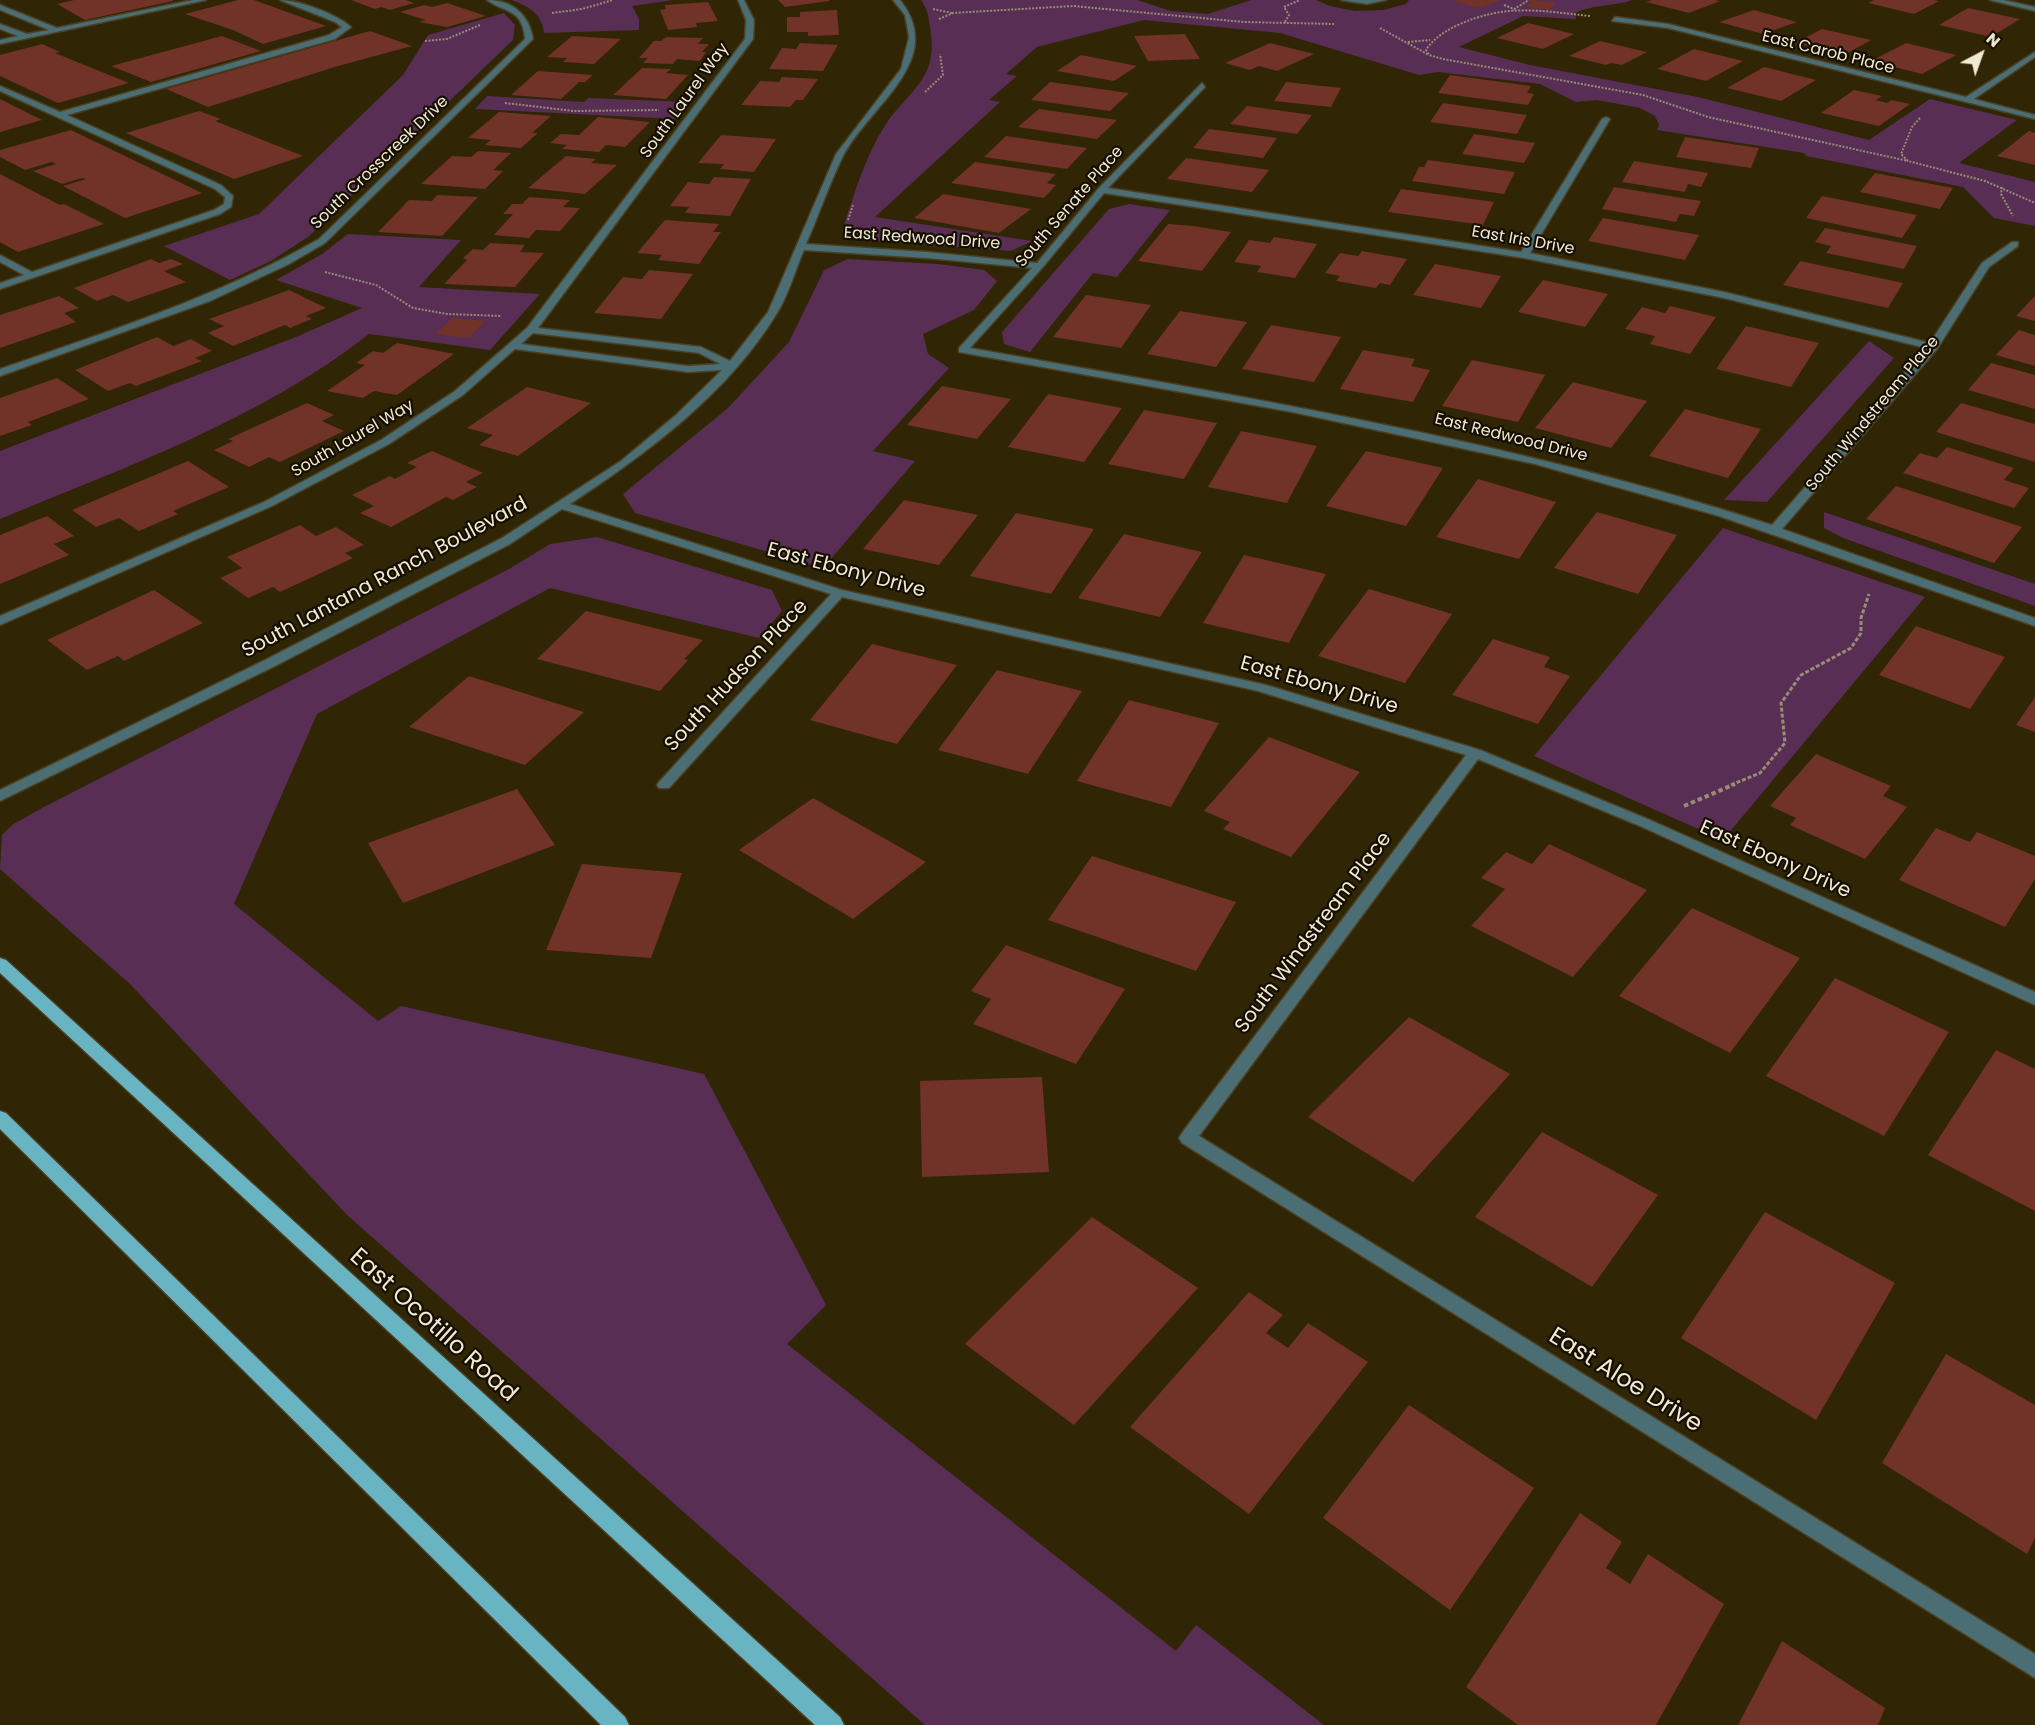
<!DOCTYPE html>
<html>
<head>
<meta charset="utf-8">
<style>
  body { margin:0 }
  #map { position:relative; width:2035px; height:1725px; overflow:hidden; background:#302504; font-family:Poppins,sans-serif }
  canvas { display:block }
  .north { position:absolute; left:1951px; top:24px; width:60px; height:60px; -webkit-text-stroke:4px #150f01; paint-order:stroke; rotate:41deg; font-size:16px; font-weight:700; line-height:24px; text-align:center; color:#f1e9d3 }
  .north::after { content:''; display:block; margin:auto; width:21px; height:27px; background:#f1e9d3; clip-path:polygon(50% 0,100% 100%,50% 72%,0 100%) }
</style>
</head>
<body>
<div id="map">
<canvas width="2035" height="1725"></canvas>
<div class="north">N</div>
</div>
<script>
const context = document.querySelector('canvas').getContext('2d');
context.lineJoin = 'round';
function fill(path, color) {
  context.fillStyle = color;
  context.fill(path, 'evenodd');
}
function trace(path, color, width, dash) {
  context.strokeStyle = color;
  context.lineWidth = width;
  context.lineCap = dash ? 'butt' : 'round';
  context.setLineDash(dash || []);
  context.stroke(path);
}
function drawText(font, color, halo, rows, align = 'center') {
  context.font = font + ' Poppins,sans-serif';
  context.lineWidth = 4.5;
  context.setLineDash([]);
  context.textBaseline = 'middle';
  context.strokeStyle = halo;
  context.fillStyle = color;
  for (const [text, x, y, turn = 0] of rows) {
    context.save();
    context.translate(x, y);
    context.rotate((+turn || 0) * Math.PI / 180);
    context.textAlign = isNaN(turn) ? turn : align;
    if (halo) context.strokeText(text, 0, 0);
    context.fillText(text, 0, 0);
    context.restore();
  }
}
fill(new Path2D(`
  M 511,0 L 673,0 L 632,6 L 639,19 L 639,30 L 544,33 C 542,14 529,6 511,0 Z
  M 921,0 L 1137,0 L 1171,11 L 1208,14 L 1251,0 L 1316,0 L 1330,6 L 1355,11 L 1384,10 L 1406,4 L 1409,0 L 1632,0 C 1613,7 1593,4 1575,13 L 1576,19 L 1523,16 L 1459,47 L 1530,65 L 1698,97 L 1869,140 L 1930,99 L 2017,120 L 1959,163 L 2035,182 L 2035,226 L 1994,218 L 1963,187 L 1806,156 L 1804,153 L 1657,130 L 1659,125 L 1655,116 L 1640,108 L 1597,100 L 1576,102 L 1540,84 L 1438,72 L 1419,75 L 1280,33 L 1144,20 L 1037,47 L 1006,74 L 1017,76 L 989,100 L 1000,102 L 875,217 L 1032,241 L 1011,251 L 853,239 L 842,231 C 854,195 865,156 886,124 C 908,91 937,80 931,34 C 929,21 929,11 921,0 Z
  M 504,13 L 515,25 L 513,40 L 308,237 L 271,261 L 230,280 L 164,246 L 259,214 L 403,75 L 428,35 Z
  M 487,96 L 584,102 L 588,98 L 688,102 L 676,119 L 475,109 Z
  M 1129,204 L 1170,210 L 1117,277 L 1093,273 L 1030,352 L 1004,344 L 1002,332 L 1109,209 Z
  M 348,234 L 461,240 L 419,287 L 540,294 L 490,350 L 369,334 C 259,420 128,466 0,519 L 0,451 L 296,337 L 362,308 L 276,280 L 322,254 Z
  M 848,259 L 938,264 L 984,270 L 997,281 L 974,310 L 923,334 L 928,354 L 949,368 L 873,451 L 915,461 L 823,568 L 635,513 L 623,494 L 728,408 L 789,342 L 824,270 Z
  M 1869,341 L 1894,358 L 1767,502 L 1724,500 Z
  M 1824,512 L 2035,584 L 2035,606 L 1843,538 L 1824,528 Z
  M 1723,528 L 1925,597 L 1723,840 L 1534,756 Z
  M 597,537 L 772,590 L 782,611 L 759,638 L 550,588 L 317,714 L 234,904 L 378,1021 L 401,1006 L 704,1074 L 826,1305 L 787,1344 L 1176,1651 L 1196,1625 L 1324,1725 L 925,1725 L 347,1215 L 130,984 L 0,869 L 2,835 L 12,825 L 42,808 L 509,569 L 550,544 Z`), '#592e55');
fill(new Path2D(`
  M 74,0 L 173,0 L 173,1 L 85,20 L 57,4 Z
  M 238,0 L 254,0 L 326,26 L 263,44 L 233,30 L 185,14 Z
  M 351,0 L 406,0 L 414,3 L 390,10 L 381,7 L 375,9 Z
  M 778,0 L 829,0 L 829,1 L 785,7 Z
  M 1451,0 L 1501,0 L 1477,8 Z
  M 1532,0 L 1534,0 L 1556,3 L 1549,10 L 1526,7 Z
  M 1652,0 L 1714,0 L 1720,1 L 1689,13 L 1646,2 Z
  M 1874,0 L 1933,0 L 1939,1 L 1914,14 L 1868,3 Z
  M 708,2 L 718,21 L 696,23 L 697,27 L 668,30 L 660,10 L 666,9 L 665,5 Z
  M 447,3 L 486,16 L 447,27 L 419,22 L 426,20 L 400,12 L 424,5 L 432,7 Z
  M 1968,8 L 2020,19 L 1991,37 L 1939,25 Z
  M 837,10 L 839,35 L 808,36 L 808,32 L 787,32 L 787,17 L 800,17 L 800,12 Z
  M 1754,10 L 1797,22 L 1763,34 L 1719,22 Z
  M 1528,23 L 1574,34 L 1543,49 L 1497,38 Z
  M 1822,29 L 1871,40 L 1844,55 L 1795,43 Z
  M 370,31 L 412,46 L 338,66 L 208,107 L 166,89 Z
  M 1185,34 L 1200,59 L 1148,61 L 1134,36 Z
  M 222,36 L 261,51 L 151,82 L 111,66 Z
  M 572,36 L 621,39 L 594,64 L 563,62 L 567,58 L 547,57 Z
  M 666,37 L 703,38 L 698,44 L 709,44 L 702,52 L 706,52 L 700,61 L 677,59 L 673,64 L 643,63 L 648,58 L 639,58 L 654,41 L 661,41 Z
  M 1600,41 L 1647,52 L 1622,65 L 1611,63 L 1606,65 L 1569,56 Z
  M 800,43 L 838,45 L 823,71 L 769,69 L 782,48 L 796,49 Z
  M 1270,43 L 1314,54 L 1277,71 L 1259,66 L 1250,70 L 1225,63 Z
  M 1906,43 L 1956,55 L 1922,74 L 1871,61 Z
  M 42,44 L 60,52 L 55,53 L 129,83 L 58,103 L 0,76 L 0,55 Z
  M 1694,49 L 1743,61 L 1706,81 L 1657,69 Z
  M 1081,55 L 1137,66 L 1114,81 L 1057,71 Z
  M 1764,67 L 1816,80 L 1781,101 L 1727,88 Z
  M 642,68 L 671,69 L 666,73 L 688,75 L 666,99 L 613,95 Z
  M 538,71 L 593,75 L 585,82 L 579,82 L 561,99 L 511,95 Z
  M 1450,75 L 1531,86 L 1527,93 L 1534,94 L 1528,105 L 1438,93 Z
  M 782,77 L 818,79 L 803,100 L 796,100 L 790,107 L 741,105 L 760,81 L 779,82 Z
  M 1050,82 L 1129,93 L 1110,111 L 1031,100 Z
  M 1286,82 L 1341,88 L 1331,107 L 1274,101 Z
  M 1854,90 L 1882,96 L 1876,100 L 1887,103 L 1891,100 L 1910,104 L 1879,126 L 1821,113 Z
  M 0,99 L 42,120 L 0,132 Z
  M 1443,103 L 1527,115 L 1517,134 L 1430,122 Z
  M 1247,106 L 1312,115 L 1297,134 L 1230,124 Z
  M 1039,109 L 1117,120 L 1097,139 L 1018,127 Z
  M 199,111 L 221,119 L 215,121 L 303,156 L 234,179 L 126,133 Z
  M 499,112 L 551,116 L 532,133 L 538,133 L 521,148 L 485,145 L 491,140 L 468,138 Z
  M 598,117 L 650,122 L 625,147 L 606,145 L 599,152 L 562,149 L 567,145 L 550,143 L 561,134 L 579,135 Z
  M 1209,129 L 1277,138 L 1263,158 L 1193,148 Z
  M 71,130 L 202,193 L 125,218 L 63,186 L 86,179 L 82,178 L 62,184 L 33,171 L 56,164 L 52,162 L 25,170 L 0,157 L 0,150 Z
  M 2029,131 L 2035,133 L 2035,165 L 1997,156 Z
  M 1474,134 L 1535,143 L 1524,163 L 1462,154 Z
  M 721,135 L 776,139 L 754,172 L 720,169 L 724,164 L 698,163 Z
  M 1006,136 L 1087,148 L 1067,169 L 984,157 Z
  M 1685,137 L 1759,148 L 1751,168 L 1676,157 Z
  M 478,151 L 511,153 L 493,170 L 503,171 L 485,189 L 421,184 L 452,156 L 471,157 Z
  M 566,156 L 596,159 L 591,163 L 617,165 L 585,194 L 528,188 Z
  M 1186,158 L 1269,170 L 1252,192 L 1167,179 Z
  M 1428,160 L 1515,172 L 1504,194 L 1412,181 L 1419,167 L 1424,167 Z
  M 1634,161 L 1708,173 L 1701,187 L 1688,184 L 1685,192 L 1622,182 Z
  M 975,162 L 1056,174 L 1047,183 L 1056,185 L 1044,198 L 951,183 Z
  M 1875,173 L 1953,188 L 1940,209 L 1860,192 Z
  M 0,174 L 60,205 L 64,204 L 104,224 L 18,252 L 0,242 Z
  M 714,177 L 751,179 L 730,216 L 685,213 L 689,207 L 670,206 L 688,182 L 709,184 Z
  M 1614,187 L 1701,201 L 1694,216 L 1680,214 L 1676,222 L 1602,209 Z
  M 1401,189 L 1494,202 L 1483,225 L 1388,212 Z
  M 943,194 L 1031,209 L 999,233 L 914,218 Z
  M 437,195 L 478,197 L 442,236 L 378,232 L 409,200 L 432,201 Z
  M 1822,196 L 1917,215 L 1902,238 L 1806,218 Z
  M 529,197 L 570,200 L 563,207 L 580,208 L 560,231 L 536,230 L 529,238 L 494,235 L 513,214 L 503,214 L 512,204 L 522,204 Z
  M 1603,218 L 1699,235 L 1685,260 L 1588,241 Z
  M 665,220 L 719,224 L 713,232 L 721,232 L 699,264 L 658,260 L 662,255 L 637,253 Z
  M 1168,224 L 1193,226 L 1231,232 L 1202,271 L 1138,261 Z
  M 1825,228 L 1917,246 L 1904,269 L 1826,253 L 1831,246 L 1815,242 Z
  M 1274,237 L 1317,244 L 1295,278 L 1257,272 L 1261,266 L 1234,262 L 1249,240 L 1270,243 Z
  M 490,243 L 525,245 L 520,252 L 544,253 L 515,287 L 444,284 L 467,260 L 463,258 L 473,249 L 483,250 Z
  M 1362,251 L 1407,259 L 1390,285 L 1380,283 L 1376,288 L 1336,281 L 1340,276 L 1325,273 L 1340,253 L 1358,256 Z
  M 151,259 L 159,263 L 171,259 L 183,264 L 164,271 L 186,282 L 128,302 L 113,295 L 97,301 L 74,288 Z
  M 1800,261 L 1903,283 L 1888,308 L 1783,285 Z
  M 1435,264 L 1501,276 L 1481,308 L 1413,295 Z
  M 649,270 L 693,274 L 661,319 L 594,313 L 623,277 L 642,279 Z
  M 1543,280 L 1608,294 L 1585,327 L 1518,312 Z
  M 289,290 L 326,308 L 306,316 L 312,319 L 290,328 L 285,325 L 233,346 L 208,333 L 224,326 L 209,319 Z
  M 1086,295 L 1151,305 L 1121,348 L 1053,337 Z
  M 59,296 L 79,308 L 64,313 L 76,322 L 0,348 L 0,315 Z
  M 2035,296 L 2035,321 L 2016,316 Z
  M 1670,306 L 1716,317 L 1690,354 L 1650,344 L 1655,336 L 1625,329 L 1642,307 L 1665,313 Z
  M 1180,311 L 1247,322 L 1216,367 L 1147,354 Z
  M 452,318 L 485,321 L 469,338 L 436,334 Z
  M 1271,325 L 1341,337 L 1314,382 L 1242,369 Z
  M 1746,326 L 1819,343 L 1791,387 L 1716,369 Z
  M 2019,330 L 2035,335 L 2035,366 L 1996,355 Z
  M 157,337 L 173,346 L 191,339 L 212,351 L 195,358 L 202,361 L 136,386 L 130,383 L 108,391 L 75,370 Z
  M 397,343 L 454,354 L 397,395 L 374,391 L 363,398 L 327,391 L 365,365 L 356,363 L 373,351 L 383,353 Z
  M 1363,350 L 1415,359 L 1411,366 L 1430,370 L 1413,402 L 1340,389 Z
  M 1472,360 L 1545,375 L 1518,422 L 1442,406 Z
  M 1991,363 L 2035,375 L 2035,409 L 1968,390 Z
  M 57,378 L 89,399 L 28,422 L 32,425 L 0,436 L 0,398 Z
  M 1573,382 L 1647,401 L 1611,448 L 1535,428 Z
  M 942,386 L 1011,399 L 977,439 L 907,425 Z
  M 527,387 L 591,403 L 518,456 L 479,445 L 493,435 L 467,428 Z
  M 1048,394 L 1122,408 L 1084,462 L 1008,447 Z
  M 307,403 L 334,415 L 322,421 L 344,431 L 280,462 L 269,457 L 249,467 L 214,450 L 233,441 L 228,439 Z
  M 1961,403 L 2035,424 L 2035,462 L 1936,432 Z
  M 1685,409 L 1761,429 L 1728,478 L 1649,456 Z
  M 1144,410 L 1217,423 L 1184,479 L 1108,464 Z
  M 1241,431 L 1317,446 L 1287,503 L 1208,487 Z
  M 1947,447 L 2014,468 L 2004,480 L 2029,488 L 2014,508 L 1903,473 L 1920,453 L 1937,458 Z
  M 432,451 L 483,473 L 466,482 L 477,487 L 453,500 L 446,497 L 391,527 L 360,513 L 374,506 L 352,495 L 390,476 L 395,479 L 417,467 L 407,463 Z
  M 1366,451 L 1443,468 L 1406,526 L 1326,506 Z
  M 188,461 L 229,487 L 173,511 L 178,514 L 139,531 L 119,518 L 96,527 L 72,510 Z
  M 1478,479 L 1556,502 L 1519,559 L 1436,537 Z
  M 1896,486 L 2022,527 L 1994,563 L 1866,519 Z
  M 904,500 L 978,515 L 939,565 L 863,549 Z
  M 1597,512 L 1677,535 L 1638,594 L 1554,568 Z
  M 1016,513 L 1094,529 L 1051,594 L 970,576 Z
  M 47,516 L 74,536 L 54,544 L 69,555 L 0,584 L 0,535 Z
  M 300,525 L 316,536 L 336,527 L 364,545 L 345,553 L 353,558 L 280,592 L 273,587 L 248,598 L 220,578 L 242,568 L 227,557 Z
  M 1124,534 L 1202,552 L 1160,617 L 1078,598 Z
  M 1244,555 L 1326,574 L 1289,643 L 1203,623 Z
  M 1369,589 L 1452,614 L 1405,683 L 1318,656 Z
  M 154,590 L 203,623 L 124,661 L 118,656 L 87,670 L 47,640 Z
  M 586,611 L 703,640 L 684,659 L 688,660 L 660,691 L 537,659 Z
  M 1916,626 L 2005,657 L 1970,709 L 1879,675 Z
  M 1493,639 L 1550,657 L 1544,667 L 1570,676 L 1538,724 L 1452,695 Z
  M 872,644 L 957,665 L 897,744 L 810,720 Z
  M 997,670 L 1082,691 L 1028,774 L 938,750 Z
  M 469,676 L 584,712 L 525,765 L 409,727 Z
  M 2035,697 L 2035,732 L 2016,725 Z
  M 1129,700 L 1219,723 L 1171,807 L 1077,781 Z
  M 1269,737 L 1360,772 L 1291,857 L 1223,829 L 1230,822 L 1204,811 Z
  M 1816,754 L 1891,786 L 1883,796 L 1907,807 L 1865,859 L 1790,825 L 1796,818 L 1770,806 Z
  M 517,789 L 555,845 L 403,903 L 368,843 Z
  M 813,798 L 926,862 L 853,919 L 739,850 Z
  M 1936,828 L 1970,842 L 1977,832 L 2035,856 L 2035,879 L 2005,927 L 1899,880 Z
  M 1549,844 L 1647,890 L 1573,977 L 1471,926 L 1505,889 L 1481,878 L 1506,852 L 1532,864 Z
  M 1092,856 L 1236,902 L 1196,971 L 1048,920 Z
  M 582,864 L 682,873 L 651,958 L 546,950 Z
  M 1692,908 L 1800,958 L 1730,1053 L 1619,996 Z
  M 1006,945 L 1125,989 L 1076,1064 L 973,1024 L 991,999 L 971,991 Z
  M 1835,978 L 1949,1032 L 1884,1136 L 1766,1076 Z
  M 1409,1017 L 1510,1074 L 1413,1182 L 1308,1117 Z
  M 1996,1050 L 2035,1069 L 2035,1211 L 1928,1155 Z
  M 1042,1077 L 1049,1172 L 922,1177 L 920,1081 Z
  M 1542,1132 L 1658,1195 L 1592,1287 L 1475,1217 Z
  M 1765,1212 L 1895,1283 L 1816,1420 L 1681,1338 Z
  M 1092,1217 L 1198,1288 L 1074,1425 L 965,1344 Z
  M 1249,1292 L 1283,1315 L 1266,1333 L 1288,1348 L 1308,1323 L 1368,1362 L 1249,1514 L 1130,1427 Z
  M 1946,1354 L 2035,1405 L 2035,1538 L 2027,1554 L 1882,1463 Z
  M 1409,1405 L 1534,1488 L 1450,1610 L 1323,1518 Z
  M 1580,1513 L 1622,1542 L 1606,1568 L 1630,1584 L 1648,1554 L 1724,1604 L 1656,1725 L 1518,1725 L 1466,1687 Z
  M 1782,1641 L 1885,1708 L 1878,1725 L 1738,1725 Z`), '#713228');
const minor = new Path2D(`
  M 193,0 L 206,0 L 0,44 L 0,40 L 18,36 L 0,29 L 0,24 L 27,34 L 49,30 L 0,10 L 0,5 L 57,28 Z
  M 280,0 C 298,0 337,14 351,27 L 335,39 L 67,115 L 221,185 L 233,196 L 231,207 L 220,214 L 0,289 L 0,283 L 24,275 L 0,262 L 0,255 L 32,272 L 214,210 L 224,204 L 225,197 L 215,189 L 0,91 L 0,86 L 60,112 L 329,35 L 342,27 L 335,22 Z
  M 487,0 C 512,0 529,14 533,39 L 325,243 L 289,264 L 210,301 L 0,376 L 0,369 C 109,331 218,297 319,239 L 525,39 C 522,8 507,14 487,0 Z
  M 738,0 L 744,0 L 754,20 L 753,39 L 538,328 L 701,347 L 730,361 L 768,312 L 836,154 L 901,69 L 909,37 L 905,15 L 893,0 L 900,0 C 948,60 869,106 843,156 C 829,184 819,215 806,244 L 927,252 L 1037,263 L 1099,188 L 1202,83 L 1205,87 L 1108,188 L 1521,252 L 1602,119 L 1606,117 L 1610,119 L 1530,253 L 1724,292 L 1930,343 L 1982,263 L 2012,242 L 2018,242 L 2018,246 L 1989,267 L 1937,349 L 1782,529 L 2035,618 L 2035,626 L 1719,516 L 1535,464 L 1292,412 L 959,352 L 959,348 L 1032,268 L 927,258 L 804,250 C 795,270 789,294 777,313 C 728,394 647,453 570,504 L 842,590 L 1266,685 L 1480,750 L 1650,820 L 2035,992 L 2035,1005 L 1640,826 L 1478,759 L 1199,1136 L 2035,1654 L 2035,1678 L 1182,1143 L 1179,1138 L 1182,1133 L 1466,755 L 1258,691 L 842,597 L 669,788 L 659,788 L 657,785 L 659,782 L 831,594 L 562,509 L 510,544 L 275,666 L 0,801 L 0,790 L 265,660 L 502,538 L 621,461 L 676,415 L 722,370 L 688,372 L 515,349 L 463,395 L 389,444 L 272,506 L 0,625 L 0,616 L 264,502 L 381,440 L 455,391 L 527,328 L 745,39 L 746,20 ZM 1104,193 L 1524,258 L 1724,298 L 1926,348 L 1772,525 C 1507,439 1243,397 970,348 L 1042,268 ZM 533,333 L 699,353 L 720,364 L 688,366 L 521,344 Z
  M 1341,0 L 1386,0 L 1367,4 Z
  M 1990,0 L 2003,0 L 2035,7 L 2035,11 Z
  M 1615,17 L 1668,24 L 1966,97 L 2035,52 L 2035,57 L 1974,99 L 2035,115 L 2035,119 L 1668,28 L 1612,21 Z`);
const major = new Path2D(`
  M 0,958 L 6,960 L 840,1717 L 844,1725 L 815,1725 L 0,973 Z
  M 0,1111 L 6,1113 L 625,1717 L 629,1725 L 601,1725 L 0,1129 Z`);
trace(minor, '#4b4021', 3);
trace(major, '#4b4021', 3);
trace(new Path2D(`
  M 1504,5 L 1514,9 L 1529,0
  M 933,9 L 952,13
  M 552,13 L 582,9 L 613,0
  M 1590,16 C 1541,11 1506,3 1458,25 C 1445,31 1434,38 1426,50 L 1429,55 L 1443,59 L 1643,95 L 1708,117 L 1908,161
  M 939,19 L 953,13 L 1073,6 L 1244,22 L 1334,24
  M 1285,22 L 1289,15 L 1284,7 L 1300,0
  M 1380,28 L 1429,55
  M 425,41 L 447,39 L 480,25
  M 1408,42 L 1430,40
  M 925,92 L 943,75 L 940,54
  M 505,103 L 574,111 L 659,110
  M 1920,118 L 1912,127 L 1901,154 L 1908,161 L 1985,181 L 2035,203
  M 2002,187 L 2001,194 L 2013,216
  M 848,220 L 853,205
  M 325,272 L 376,285 L 413,308 L 447,314 L 501,316`), '#968d72', 2, [2, 1.5]);
trace(new Path2D(`
  M 1731,785 L 1760,773 L 1785,743 L 1781,703 L 1801,675 L 1851,648 L 1861,633 L 1861,618 L 1869,594`), '#968d72', 3, [4, 2]);
trace(new Path2D(`
  M 1684,806 L 1735,784`), '#968d72', 4, [4.5, 3]);
fill(minor, '#4b6d74');
fill(major, '#69b4c3');
drawText('16px', '#f1e9d3', '#150f01', [
  ["East Carob Place",1828,53,14],
  ["South Laurel Way",685,101,-54],
  ["South Crosscreek Drive",380,163,-44],
  ["South Senate Place",1070,207,-49],
  ["East Redwood Drive",922,239,4],
  ["East Iris Drive",1523,241,10],
  ["South Windstream Place",1873,414,-50],
  ["East Redwood Drive",1511,438,14],
  ["South Laurel Way",353,439,-30]
]);
drawText('20px', '#f1e9d3', '#150f01', [
  ["East Ebony Drive",846,571,15],
  ["South Lantana Ranch Boulevard",385,578,-28],
  ["South Hudson Place",737,676,-47],
  ["East Ebony Drive",1319,686,16],
  ["East Ebony Drive",1775,860,24],
  ["South Windstream Place",1314,933,-53]
]);
drawText('24px', '#f1e9d3', '#150f01', [
  ["East Ocotillo Road",433,1326,42],
  ["East Aloe Drive",1625,1381,32]
]);
</script>
</body>
</html>
